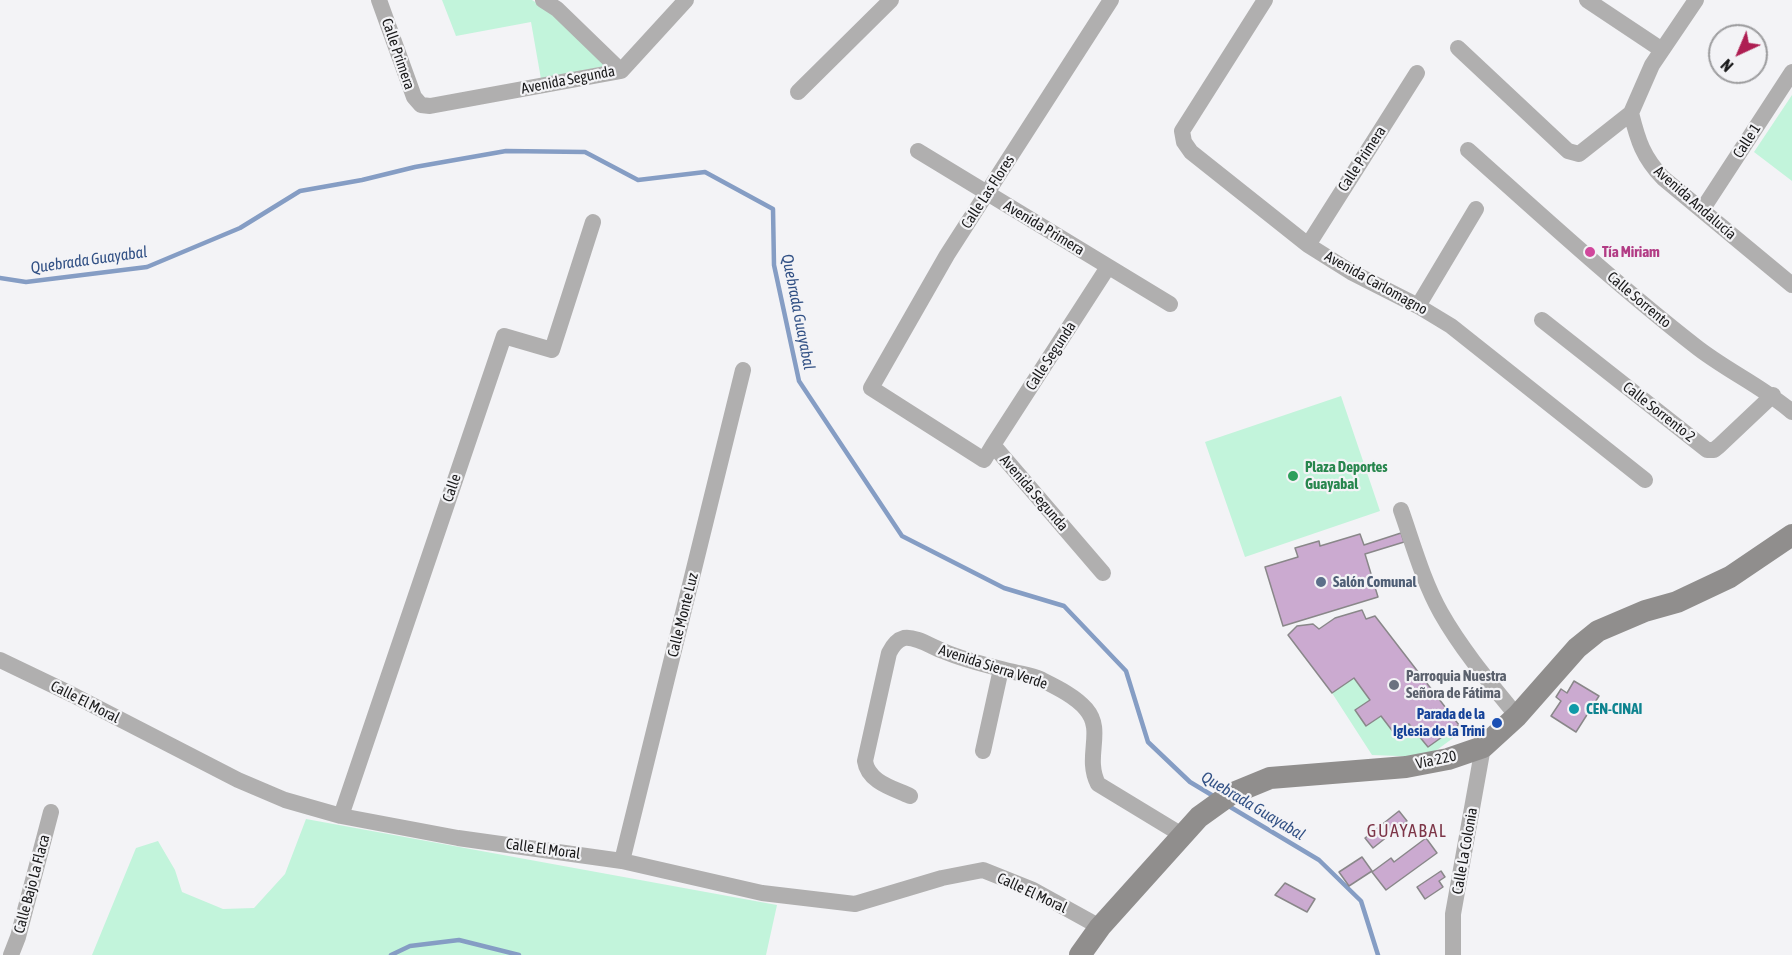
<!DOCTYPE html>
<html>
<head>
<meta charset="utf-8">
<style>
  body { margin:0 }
  #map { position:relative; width:1792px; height:955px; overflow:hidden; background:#f3f3f6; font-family:"Asap Condensed",sans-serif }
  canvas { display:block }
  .north { position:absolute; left:1708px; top:24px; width:60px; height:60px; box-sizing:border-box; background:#f3f3f6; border:2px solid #9c9c9e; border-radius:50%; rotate:224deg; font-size:16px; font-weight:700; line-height:24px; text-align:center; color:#1a1a1b }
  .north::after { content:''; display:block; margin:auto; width:21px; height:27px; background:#ae1e52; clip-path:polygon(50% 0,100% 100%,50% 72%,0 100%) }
</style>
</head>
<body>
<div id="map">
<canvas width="1792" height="955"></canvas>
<div class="north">N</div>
</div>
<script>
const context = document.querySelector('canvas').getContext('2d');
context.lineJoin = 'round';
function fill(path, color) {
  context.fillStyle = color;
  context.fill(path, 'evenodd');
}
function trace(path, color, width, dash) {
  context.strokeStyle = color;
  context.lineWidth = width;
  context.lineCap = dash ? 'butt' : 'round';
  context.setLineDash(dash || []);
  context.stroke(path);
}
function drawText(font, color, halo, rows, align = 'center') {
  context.font = font + ' "Asap Condensed",sans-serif';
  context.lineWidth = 4.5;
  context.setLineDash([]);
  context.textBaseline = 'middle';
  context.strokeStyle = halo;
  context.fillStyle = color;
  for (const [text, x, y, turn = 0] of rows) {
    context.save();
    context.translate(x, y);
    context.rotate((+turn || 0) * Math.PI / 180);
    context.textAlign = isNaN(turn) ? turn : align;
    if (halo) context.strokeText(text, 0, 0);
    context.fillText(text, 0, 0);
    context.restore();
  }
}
fill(new Path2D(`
  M 442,0 L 532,0 L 545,8 L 606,66 L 541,79 L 531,22 L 456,36 Z
  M 1792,95 L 1792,181 L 1754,152 Z
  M 1341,396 L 1380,511 L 1245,557 L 1205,442 Z
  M 1354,678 L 1370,700 L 1356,710 L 1366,726 L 1381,716 L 1394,733 L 1409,724 L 1428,747 L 1459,725 L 1464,730 L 1430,755 L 1424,757 L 1372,755 L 1332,693 Z
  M 306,819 L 777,905 L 766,955 L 92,955 L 136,848 L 158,841 L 175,870 L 182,892 L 223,909 L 254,908 L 285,874 Z`), '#c2f4db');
trace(new Path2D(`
  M 0,278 L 26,282 L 147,267 L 240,228 L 300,191 L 362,180 L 415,167 L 506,151 L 585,152 L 638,180 L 705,172 L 773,209 L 774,265 L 799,381 L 902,536 L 1004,588 L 1064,606 L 1126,671 L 1148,742 L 1190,782 L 1215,797
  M 1227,805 L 1319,860 L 1361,901 L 1378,955
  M 391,955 L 410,946 L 459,940 L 519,955`), '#859dc4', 4.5);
const building = new Path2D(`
  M 1401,533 L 1404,542 L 1365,554 L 1378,597 L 1283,626 L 1265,567 L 1298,557 L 1295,548 L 1319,541 L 1320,546 L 1360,534 L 1364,545 Z
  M 1362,610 L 1366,619 L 1375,616 L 1459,725 L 1428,747 L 1409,724 L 1394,733 L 1381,716 L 1366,726 L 1355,710 L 1370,700 L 1354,678 L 1332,693 L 1288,635 L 1297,626 L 1313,624 L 1319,629 L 1335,618 Z
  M 1574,681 L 1599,696 L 1576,732 L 1551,716 L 1561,701 L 1556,697 L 1561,689 L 1567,693 Z
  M 1399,811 L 1407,821 L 1373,848 L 1365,838 Z
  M 1426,838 L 1437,853 L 1386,890 L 1372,872 L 1391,858 L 1394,862 Z
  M 1362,857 L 1372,871 L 1349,886 L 1339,872 Z
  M 1441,871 L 1445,877 L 1439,881 L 1443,887 L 1425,899 L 1417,887 Z
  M 1285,883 L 1315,899 L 1307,912 L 1275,895 Z`);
fill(building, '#cbaad0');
trace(building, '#898789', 1.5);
trace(new Path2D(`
  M 379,0 L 414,97 L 421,105 L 430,106 L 621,71 L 686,0
  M 543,0 L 557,9 L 621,71
  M 1265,0 L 1182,131 L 1184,142 L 1191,152 L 1308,245 L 1351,272 L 1418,306 L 1451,326 L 1645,480
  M 1587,0 L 1662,50
  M 1458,48 L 1568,151 L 1579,154 L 1631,113 C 1638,141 1643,157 1663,178 L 1792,285
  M 798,92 L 891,0
  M 1631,113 L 1652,65 L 1696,0
  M 1468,150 C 1542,216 1616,284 1694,345 C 1725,370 1762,386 1792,412
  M 918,151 L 1170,304
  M 1702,210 L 1792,72
  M 1308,245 L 1417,73
  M 1418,306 L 1476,209
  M 1542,320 L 1707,450 L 1714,450 L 1719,446 L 1773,395
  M 993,445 L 1108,267
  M 1401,510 C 1413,544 1423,581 1441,613 C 1462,650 1490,683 1517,716
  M 1103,573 L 993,445 L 984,460 L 871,388 L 947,255 L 1111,0
  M 0,660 L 71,694 L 238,780 L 285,800 L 341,816 L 458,838 L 622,861 L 762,893 L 855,904 L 942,878 L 983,870 L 1033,890 L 1100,927
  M 983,751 L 1001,669
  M 910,796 C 893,788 868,782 865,761 L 889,653 C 892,647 896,640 904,638 C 916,636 932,647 943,651 C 966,661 990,666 1014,672 C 1022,674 1032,675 1040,679 C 1056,687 1075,696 1086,709 C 1105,731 1084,756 1098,784 L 1182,835
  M 341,816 L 504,336 L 552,350 L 593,222
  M 622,861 L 743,370
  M 11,955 L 18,937 L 51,812
  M 1453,955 L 1453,914 L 1483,747`), '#b0afaf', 16);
trace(new Path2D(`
  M 1080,955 L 1100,927 L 1199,817 L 1231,794 L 1270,778 L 1406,767 L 1448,759 L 1483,747 L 1517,716 L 1577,648 L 1598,631 L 1645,611 L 1677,602 L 1730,577 L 1792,535`), '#908e8d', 22);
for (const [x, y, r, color] of [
  [1590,252,6,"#d1479c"],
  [1293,476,6,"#2e9e5b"],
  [1321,582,6,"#5c6f8a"],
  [1394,685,6,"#6b7280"],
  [1574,709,6,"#0f9aa8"],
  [1497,723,6,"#1a4fb4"]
]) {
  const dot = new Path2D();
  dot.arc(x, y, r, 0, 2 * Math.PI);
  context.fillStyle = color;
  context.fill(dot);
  trace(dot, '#f3f3f6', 2);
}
drawText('15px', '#1a1a1b', '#f3f3f6', [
  ["Calle Primera",398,54,71],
  ["Avenida Segunda",568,80,-11],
  ["Calle 1",1747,141,-57],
  ["Calle Primera",1362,159,-57],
  ["Calle Las Flores",988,192,-57],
  ["Avenida Andalucía",1695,203,41],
  ["Avenida Primera",1044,228,31],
  ["Avenida Carlomagno",1376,283,29],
  ["Calle Sorrento",1639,300,40],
  ["Calle Segunda",1051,356,-57],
  ["Calle Sorrento 2",1659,412,38],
  ["Calle",452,488,-71],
  ["Avenida Segunda",1034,493,49],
  ["Calle Monte Luz",683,615,-76],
  ["Avenida Sierra Verde",993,667,18],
  ["Calle El Moral",85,702,27],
  ["Vía 220",1436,760,-12],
  ["Calle El Moral",543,849,8],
  ["Calle La Colonia",1465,851,-80],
  ["Calle Bajo La Flaca",32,884,-75],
  ["Calle El Moral",1032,893,25]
]);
drawText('bold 15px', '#b23c85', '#f3f3f6', [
  ["Tía Miriam",1602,252]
], 'left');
drawText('bold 15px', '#27864d', '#f3f3f6', [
  ["Plaza Deportes",1305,467],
  ["Guayabal",1305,484]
], 'left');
drawText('bold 15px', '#4e5e75', '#f3f3f6', [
  ["Salón Comunal",1333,582]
], 'left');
drawText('bold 15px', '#5b616d', '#f3f3f6', [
  ["Parroquia Nuestra",1406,676],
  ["Señora de Fátima",1406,693]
], 'left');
drawText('bold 15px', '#0d838f', '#f3f3f6', [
  ["CEN-CINAI",1586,709]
], 'left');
drawText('bold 15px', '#164399', '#f3f3f6', [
  ["Parada de la",1485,714],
  ["Iglesia de la Trini",1485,731]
], 'right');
drawText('italic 16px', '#325185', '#f3f3f6', [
  ["Quebrada Guayabal",89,260,-8],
  ["Quebrada Guayabal",798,312,79],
  ["Quebrada Guayabal",1253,806,31]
]);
context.letterSpacing = '1.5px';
drawText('18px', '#7d3648', '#f3f3f6', [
  ["GUAYABAL",1407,831]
]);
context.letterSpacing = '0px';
</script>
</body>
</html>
